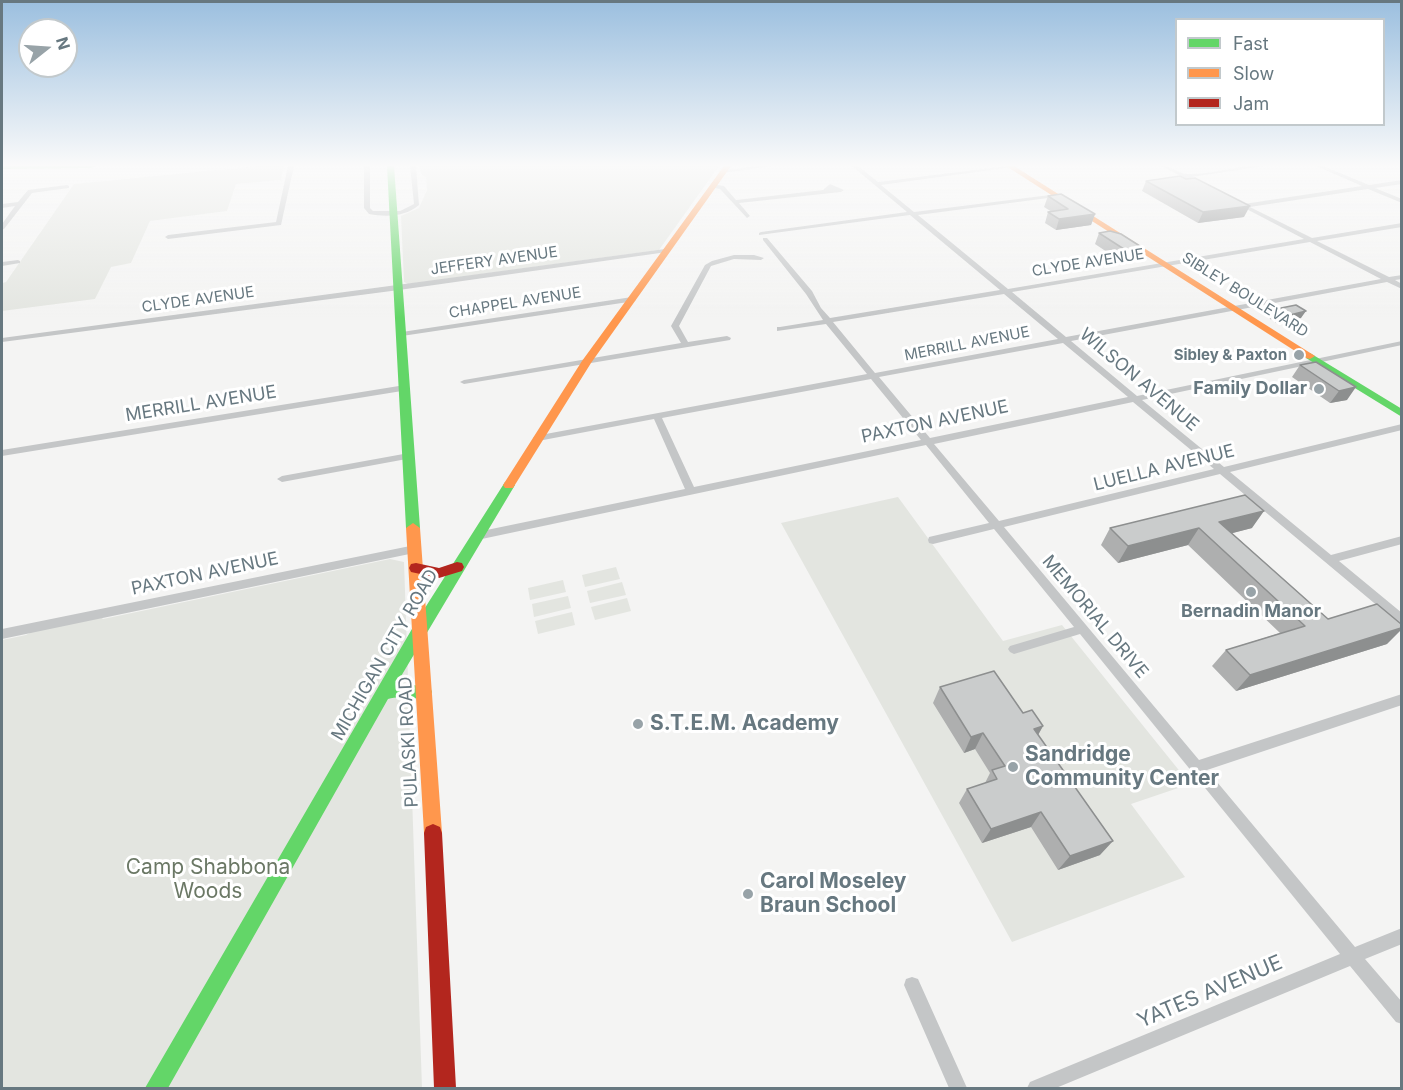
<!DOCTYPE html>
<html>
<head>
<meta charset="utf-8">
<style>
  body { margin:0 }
  #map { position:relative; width:1403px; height:1090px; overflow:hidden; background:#f4f4f3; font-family:Inter,sans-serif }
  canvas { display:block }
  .frame { position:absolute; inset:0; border:3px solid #677880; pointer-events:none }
  .legend { position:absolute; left:1175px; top:18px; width:210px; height:108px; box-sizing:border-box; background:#fff; border:2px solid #c2c9cc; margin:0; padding:8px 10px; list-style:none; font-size:18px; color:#677880 }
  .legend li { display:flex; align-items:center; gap:12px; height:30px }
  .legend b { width:30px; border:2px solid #c2c9cc }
  .north { position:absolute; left:18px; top:18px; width:60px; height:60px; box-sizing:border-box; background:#fff; border:2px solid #c2c9cc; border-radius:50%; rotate:73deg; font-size:16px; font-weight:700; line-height:24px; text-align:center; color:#677880 }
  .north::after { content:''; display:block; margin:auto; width:21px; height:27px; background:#98a3a8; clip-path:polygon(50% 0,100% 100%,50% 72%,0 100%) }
</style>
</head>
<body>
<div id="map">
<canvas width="1403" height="1090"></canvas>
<div class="frame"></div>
<ul class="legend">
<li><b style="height:8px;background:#63d668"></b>Fast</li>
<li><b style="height:8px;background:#ff974d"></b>Slow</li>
<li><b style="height:8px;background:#b3261e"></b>Jam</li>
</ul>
<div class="north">N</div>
</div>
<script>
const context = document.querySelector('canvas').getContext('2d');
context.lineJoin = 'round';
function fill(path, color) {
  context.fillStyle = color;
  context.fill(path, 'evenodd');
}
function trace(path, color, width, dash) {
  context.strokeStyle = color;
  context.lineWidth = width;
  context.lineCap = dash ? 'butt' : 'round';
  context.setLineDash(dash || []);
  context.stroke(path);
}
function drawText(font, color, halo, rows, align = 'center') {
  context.font = font + ' Inter,sans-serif';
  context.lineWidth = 6;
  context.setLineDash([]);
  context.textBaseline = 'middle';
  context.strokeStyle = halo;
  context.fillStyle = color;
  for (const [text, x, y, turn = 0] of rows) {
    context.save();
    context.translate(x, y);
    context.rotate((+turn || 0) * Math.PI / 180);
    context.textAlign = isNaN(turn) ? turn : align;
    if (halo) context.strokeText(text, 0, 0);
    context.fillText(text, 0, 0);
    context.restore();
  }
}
fill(new Path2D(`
  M 258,166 L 284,166 L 281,180 L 236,184 L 227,211 L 150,221 L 131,263 L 111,267 L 95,299 L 2,311 L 2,283 L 6,282 L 74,184 Z
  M 420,166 L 719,166 L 659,250 L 408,284 L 404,282 L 401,216 L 419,208 L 427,190 L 426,177 L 422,175 Z
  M 898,497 L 1003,641 L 1062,625 L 1190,784 L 1131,804 L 1185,877 L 1012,942 L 781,523 Z
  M 390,559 L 404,562 L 422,1088 L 2,1088 L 2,640 L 26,635 L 33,631 L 101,617 L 103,619 Z
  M 616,567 L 620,579 L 585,587 L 582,575 Z
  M 563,580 L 566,592 L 530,600 L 528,588 Z
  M 622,582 L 626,595 L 590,603 L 587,591 Z
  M 568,596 L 571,608 L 534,617 L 532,604 Z
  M 627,598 L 631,611 L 595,620 L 591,607 Z
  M 572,612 L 575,625 L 538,634 L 535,621 Z`), '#e3e5e0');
fill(new Path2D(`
  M 288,166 L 294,166 L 281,225 L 168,239 L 165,237 L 168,235 L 276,222 Z
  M 364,166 L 370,166 L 370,208 L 373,211 L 400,211 L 414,204 L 410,166 L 416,166 L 419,205 C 405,217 386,217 369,214 L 364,208 Z
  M 757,166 L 773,166 L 722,173 L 719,171 Z
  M 852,166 L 858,166 L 878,182 L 1007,166 L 1020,166 L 881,185 L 914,212 L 1058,194 L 1059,195 L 1056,197 L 918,215 L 1008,289 L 1304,239 L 1233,202 L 1236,200 L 1244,204 L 1362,186 L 1316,166 L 1323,166 L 1369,185 L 1402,180 L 1402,184 L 1375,188 L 1402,199 L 1402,203 L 1368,189 L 1250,207 L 1312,238 L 1402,223 L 1402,227 L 1317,241 L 1389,277 L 1402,275 L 1402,279 L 1395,280 L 1402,284 L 1402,289 L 1387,282 L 1071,341 L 1137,396 L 1402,341 L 1402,345 L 1142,400 L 1224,467 L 1402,424 L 1402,430 L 1230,472 L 1331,555 L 1402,536 L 1402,544 L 1339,561 L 1402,613 L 1402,624 L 1398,623 L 1220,474 L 1004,527 L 1199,760 L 1402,694 L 1402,705 L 1207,770 L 1355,947 L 1402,928 L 1402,944 L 1365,959 L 1402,1002 L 1402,1024 L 1396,1022 L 1350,966 L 1056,1088 L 1027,1088 L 1030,1082 L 1340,954 L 1080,634 L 1014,654 L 1010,652 L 1008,649 L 1010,646 L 1074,627 L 994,529 L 933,544 L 929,543 L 928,540 L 929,537 L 989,523 L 926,445 L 477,540 L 473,539 L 472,536 L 477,532 L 685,489 L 654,419 L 538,441 L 533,438 L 535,436 L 867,374 L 826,324 L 777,331 L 777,327 L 780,327 L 823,320 L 806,294 L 763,240 L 763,238 L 767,238 L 812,291 L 821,308 L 830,318 L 1000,290 L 910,215 L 759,235 L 759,233 L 761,232 L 907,212 ZM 1310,242 L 1381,279 L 1066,337 L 1012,292 ZM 1004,294 L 1058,339 L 875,373 L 833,322 ZM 1063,343 L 1128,397 L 930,438 L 879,377 ZM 871,379 L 921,440 L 694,487 L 662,418 ZM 1133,402 L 1214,469 L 999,521 L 934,444 Z
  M 1161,166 C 1171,165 1178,174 1188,174 C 1213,175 1238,164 1264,166 L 1191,177 L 1203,183 L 1203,185 L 1201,186 Z
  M 712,184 L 724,186 L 736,200 L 823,190 L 830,184 L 844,190 L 841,192 L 739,203 L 750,216 L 747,218 L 720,189 L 710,187 L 710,185 Z
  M 67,185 L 69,186 L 69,188 L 32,193 L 4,229 L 2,230 L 2,224 L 15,206 L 2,208 L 2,204 L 18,202 L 28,190 Z
  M 665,249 L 667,250 L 667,252 L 399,290 L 2,342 L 2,338 Z
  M 734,255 L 754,255 L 764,258 L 761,260 L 734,259 L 711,266 L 679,326 L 688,342 L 727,336 L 731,338 L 730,340 L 464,384 L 460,382 L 464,380 L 681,343 L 671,326 L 705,265 L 712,261 Z
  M 18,260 L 20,261 L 20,263 L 2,266 L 2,262 Z
  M 632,297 L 636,299 L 635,301 L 402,336 L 398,334 L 402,332 Z
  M 405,385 L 409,388 L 408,390 L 2,456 L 2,450 Z
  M 409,453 L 414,456 L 412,458 L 282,482 L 277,479 L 282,476 Z
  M 415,545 L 420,549 L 419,552 L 2,639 L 2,629 Z
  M 912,977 L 918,979 L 967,1088 L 949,1088 L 904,985 L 906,979 Z`), '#c4c6c7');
fill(new Path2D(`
  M 2,166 L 95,166 L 91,168 L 2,169 Z
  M 387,166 L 394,166 L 420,528 L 413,533 L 406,528 Z
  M 1310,353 L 1402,409 L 1402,417 L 1306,358 L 1305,356 Z
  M 509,481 L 515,485 L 397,683 L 430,687 L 432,692 L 430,697 C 417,701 402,695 388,699 L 168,1088 L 145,1088 L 416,622 L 505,482 Z`), '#63d668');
fill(new Path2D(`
  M 724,166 L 731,166 L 591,363 L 513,488 L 505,488 L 503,485 L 582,361 Z
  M 1006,166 L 1014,166 L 1315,356 L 1310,359 L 1306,358 Z
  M 413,523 L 420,528 L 442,833 L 440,839 L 433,842 L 426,839 L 424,833 L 406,528 Z`), '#ff974d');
fill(new Path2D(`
  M 457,562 L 462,563 L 464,567 L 462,571 L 439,578 L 411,572 L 409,568 L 411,564 L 416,563 L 439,568 Z
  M 433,824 L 440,827 L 442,833 L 456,1088 L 434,1088 L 424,833 L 426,827 Z`), '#b3261e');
fill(new Path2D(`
  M 1146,181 L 1244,217 L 1198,223 L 1142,191 Z
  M 1048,196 L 1095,214 L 1091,225 L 1056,230 L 1045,223 L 1048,212 L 1052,212 L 1044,207 Z
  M 1110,231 L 1139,260 L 1122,262 L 1095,244 L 1099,233 Z
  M 1271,310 L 1301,318 L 1278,324 L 1267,317 Z
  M 1316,362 L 1347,400 L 1330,403 L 1292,377 L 1300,365 Z
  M 1110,528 L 1252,528 L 1232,533 L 1328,619 L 1387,644 L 1236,691 L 1212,666 L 1226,650 L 1280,633 L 1188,545 L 1118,563 L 1101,545 Z
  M 940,687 L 1023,713 L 1043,726 L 1038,735 L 1100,855 L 1058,870 L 1031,827 L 982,843 L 959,803 L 967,789 L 985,783 L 990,773 L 975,749 L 964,753 L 933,703 Z`), '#aeafaf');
fill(new Path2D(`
  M 1250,206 L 1244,217 L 1198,223 L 1203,212 Z
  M 1095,214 L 1091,225 L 1056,230 L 1059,219 Z
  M 1143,248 L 1139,260 L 1122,262 L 1127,251 Z
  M 1306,311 L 1301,318 L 1278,324 L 1282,317 Z
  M 1356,387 L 1347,400 L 1330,403 L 1339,391 Z
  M 1264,511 L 1252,528 L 1210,539 L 1219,522 Z
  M 1199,528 L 1188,545 L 1118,563 L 1128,546 Z
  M 1401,628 L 1401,630 L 1387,644 L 1236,691 L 1250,675 Z
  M 1043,726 L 1034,742 L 1034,729 Z
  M 983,733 L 975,749 L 964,753 L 971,737 Z
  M 1041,812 L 1031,827 L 982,843 L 991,829 Z
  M 1113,841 L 1100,855 L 1058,870 L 1070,856 Z`), '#8d8f8f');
const building = new Path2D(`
  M 1180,176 L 1186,179 L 1195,178 L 1250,206 L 1203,212 L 1146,181 Z
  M 1061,194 L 1095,214 L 1059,219 L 1048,212 L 1068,209 L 1048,196 Z
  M 1110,231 L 1121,234 L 1143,248 L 1127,251 L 1099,233 Z
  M 1296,305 L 1306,311 L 1282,317 L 1271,310 Z
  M 1316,362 L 1356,387 L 1339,391 L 1300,365 Z
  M 1245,495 L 1264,511 L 1219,522 L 1328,619 L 1377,604 L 1401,624 L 1401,628 L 1250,675 L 1226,650 L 1305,626 L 1199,528 L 1128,546 L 1110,528 Z
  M 994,671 L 1023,713 L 1032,710 L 1043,726 L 1034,729 L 1113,841 L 1070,856 L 1041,812 L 991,829 L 967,789 L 997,779 L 992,770 L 1005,766 L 983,733 L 971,737 L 940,687 Z`);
fill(building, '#cacccc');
trace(building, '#8d8f8f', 1.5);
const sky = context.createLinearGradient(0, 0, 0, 318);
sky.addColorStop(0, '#9bbfdf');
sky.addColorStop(0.52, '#fafafa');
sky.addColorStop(1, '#fafafa00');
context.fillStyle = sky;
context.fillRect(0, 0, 1403, 318);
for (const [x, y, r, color] of [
  [1299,355,6,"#98a3a8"],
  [1319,389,6,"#98a3a8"],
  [1251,592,6,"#98a3a8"],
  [638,724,6,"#98a3a8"],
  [1013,767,6,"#98a3a8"],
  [748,894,6,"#98a3a8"]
]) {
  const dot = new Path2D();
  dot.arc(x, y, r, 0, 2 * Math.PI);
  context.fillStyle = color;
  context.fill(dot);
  trace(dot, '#fff', 2);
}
drawText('15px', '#677880', '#fff', [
  ["JEFFERY AVENUE",494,261,-8],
  ["CLYDE AVENUE",1088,263,-9],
  ["SIBLEY BOULEVARD",1245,295,32],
  ["CLYDE AVENUE",198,300,-8],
  ["CHAPPEL AVENUE",515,303,-9],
  ["MERRILL AVENUE",967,344,-11]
]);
drawText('bold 15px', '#677880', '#fff', [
  ["Sibley & Paxton",1287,355]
], 'right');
drawText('18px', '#677880', '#fff', [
  ["WILSON AVENUE",1139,380,40],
  ["MERRILL AVENUE",201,404,-9],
  ["PAXTON AVENUE",935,422,-12],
  ["LUELLA AVENUE",1164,468,-14],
  ["PAXTON AVENUE",205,574,-12],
  ["MEMORIAL DRIVE",1095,617,50],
  ["MICHIGAN CITY ROAD",385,655,-60],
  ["PULASKI ROAD",409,742,-93]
]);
drawText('bold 18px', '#677880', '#fff', [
  ["Family Dollar",1307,389],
  ["Bernadin Manor",1251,612,"center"]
], 'right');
drawText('bold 21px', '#677880', '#fff', [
  ["S.T.E.M. Academy",650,724],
  ["Sandridge",1025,755],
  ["Community Center",1025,779],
  ["Carol Moseley",760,882],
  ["Braun School",760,906]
], 'left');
drawText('21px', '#6b7865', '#fff', [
  ["Camp Shabbona",208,868],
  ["Woods",208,892]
]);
drawText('21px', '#677880', '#fff', [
  ["YATES AVENUE",1210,992,-23]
]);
</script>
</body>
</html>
